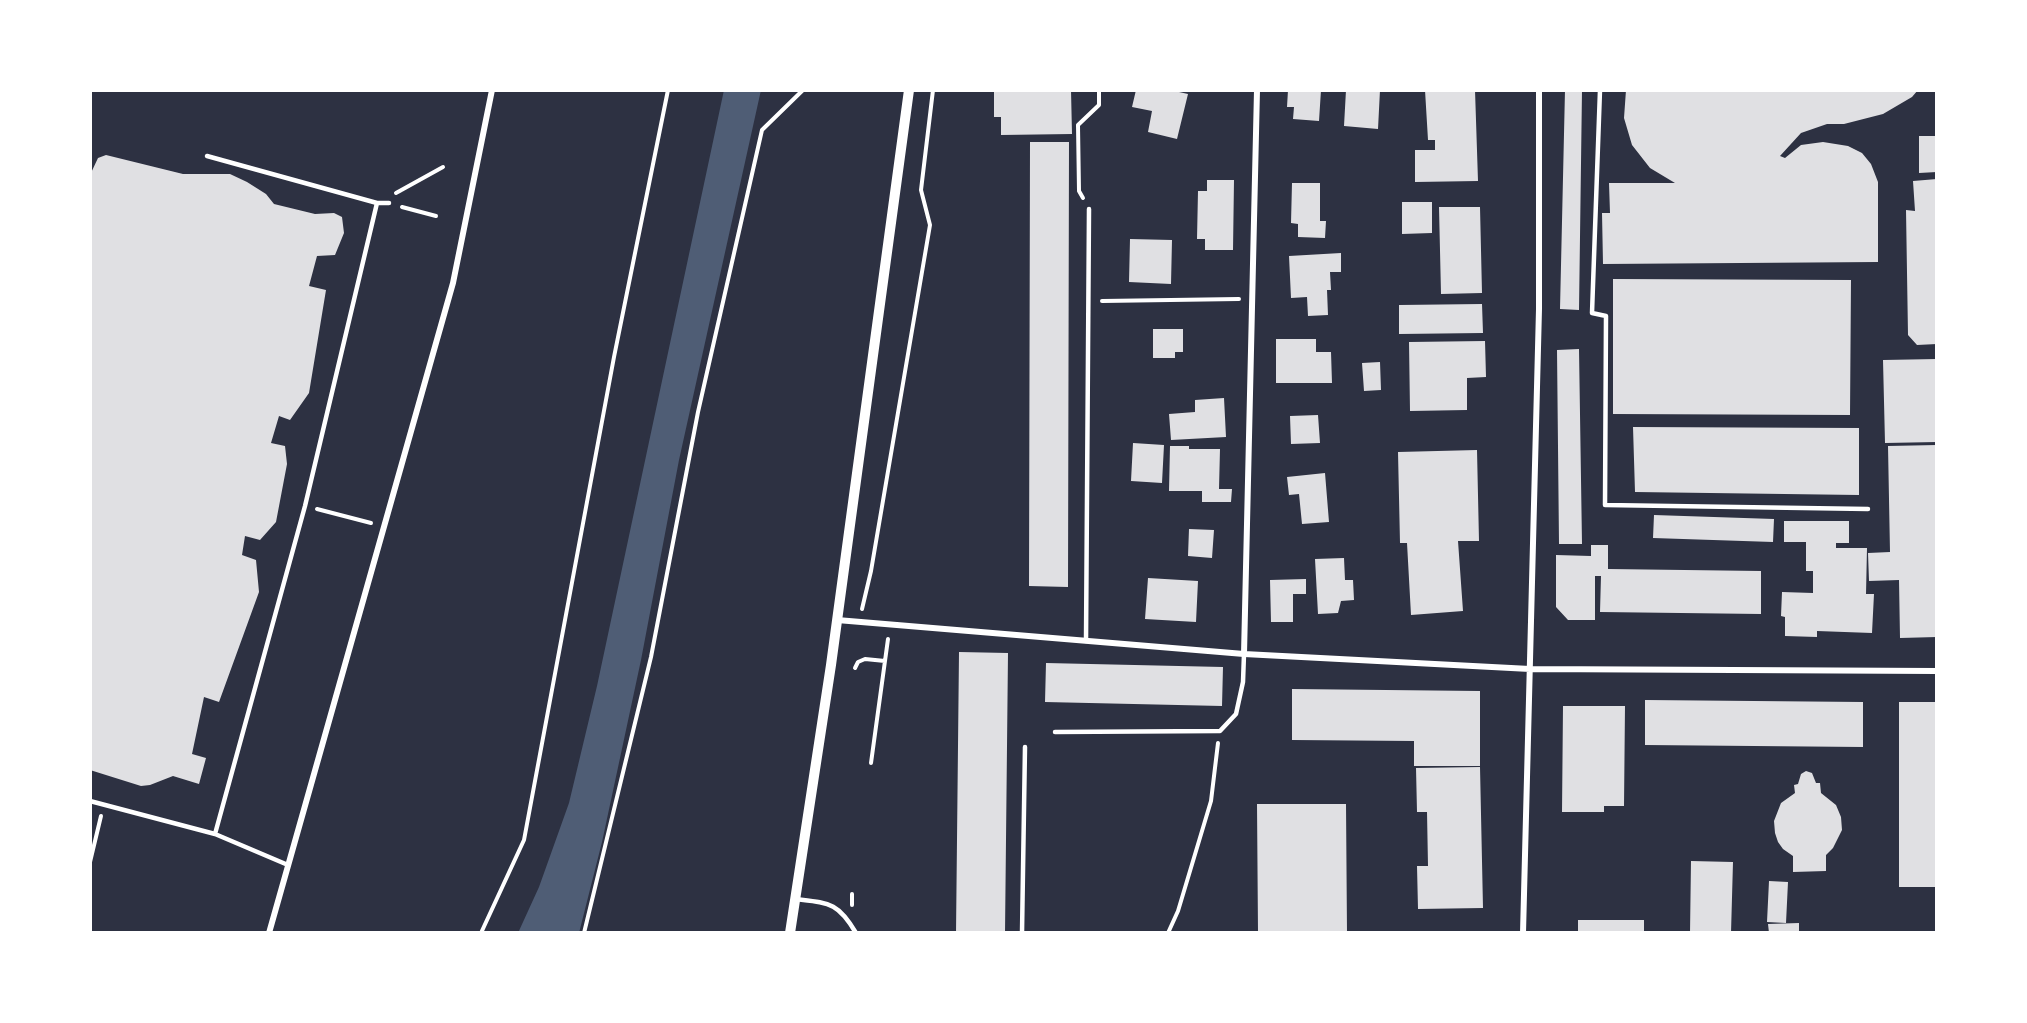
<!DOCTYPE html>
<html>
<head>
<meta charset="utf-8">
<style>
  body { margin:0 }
  #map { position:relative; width:2027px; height:1023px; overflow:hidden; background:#2d3142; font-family:Mulish,sans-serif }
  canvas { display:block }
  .frame { position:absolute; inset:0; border:92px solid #fff; pointer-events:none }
</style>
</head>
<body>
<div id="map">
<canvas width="2027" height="1023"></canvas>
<div class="frame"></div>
</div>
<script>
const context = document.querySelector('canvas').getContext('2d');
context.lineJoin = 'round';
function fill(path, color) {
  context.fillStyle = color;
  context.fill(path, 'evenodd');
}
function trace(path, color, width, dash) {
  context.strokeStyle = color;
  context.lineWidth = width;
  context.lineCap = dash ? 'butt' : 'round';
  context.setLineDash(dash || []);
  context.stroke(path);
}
fill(new Path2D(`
  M 724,90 L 761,90 L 679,460 L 641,660 L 602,842 L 579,933 L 518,933 L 539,887 L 569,803 L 597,686 Z`), '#4f5d75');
fill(new Path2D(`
  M 994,90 L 1071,90 L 1072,134 L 1001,135 L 1001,117 L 994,117 Z
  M 1136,90 L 1170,90 L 1188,94 L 1177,139 L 1148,132 L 1152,111 L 1132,107 Z
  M 1288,90 L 1321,90 L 1319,121 L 1293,119 L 1294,107 L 1287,107 Z
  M 1346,90 L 1380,90 L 1378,129 L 1344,126 Z
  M 1425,90 L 1475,90 L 1478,181 L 1415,182 L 1415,150 L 1435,150 L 1435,140 L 1428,140 Z
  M 1565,90 L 1582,90 L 1579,310 L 1560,309 Z
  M 1626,90 L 1918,90 L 1912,97 L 1883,114 L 1844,124 L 1827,124 L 1801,133 L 1780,156 L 1785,158 L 1801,145 L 1823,142 L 1848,146 L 1862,153 L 1871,164 L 1878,182 L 1878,262 L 1603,264 L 1602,213 L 1610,213 L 1609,183 L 1675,183 L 1650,168 L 1632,145 L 1624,118 Z
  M 1919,136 L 1937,136 L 1937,172 L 1919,173 Z
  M 1030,142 L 1069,142 L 1068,587 L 1029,586 Z
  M 106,155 L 183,174 L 230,174 L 247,182 L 266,194 L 274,204 L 315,214 L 334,213 L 342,217 L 344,233 L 335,255 L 317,256 L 309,286 L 326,290 L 309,393 L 290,420 L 279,416 L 271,443 L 285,446 L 287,464 L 276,522 L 260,540 L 245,536 L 242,555 L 256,560 L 259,592 L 219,702 L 204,697 L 192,754 L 206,758 L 199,784 L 173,776 L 150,785 L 141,786 L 90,770 L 90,526 L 92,517 L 90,511 L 90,175 L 98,158 Z
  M 1937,179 L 1937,344 L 1917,345 L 1908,335 L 1906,210 L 1915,211 L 1913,181 Z
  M 1207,180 L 1234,180 L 1233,250 L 1205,250 L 1205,239 L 1197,239 L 1198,191 L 1207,191 Z
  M 1292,183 L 1320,183 L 1320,221 L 1326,221 L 1325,238 L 1298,237 L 1298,224 L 1291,223 Z
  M 1402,202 L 1432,202 L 1432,233 L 1402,234 Z
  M 1439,207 L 1480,207 L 1482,293 L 1441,294 Z
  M 1130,239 L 1172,240 L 1171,284 L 1129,282 Z
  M 1341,253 L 1341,272 L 1330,272 L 1331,290 L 1327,290 L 1328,315 L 1308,316 L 1307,297 L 1291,298 L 1289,256 Z
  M 1613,279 L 1851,280 L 1850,415 L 1613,414 Z
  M 1482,304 L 1483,333 L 1399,334 L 1399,305 Z
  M 1153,329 L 1183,329 L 1183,352 L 1175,352 L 1175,358 L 1153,358 Z
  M 1276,339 L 1316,339 L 1316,352 L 1331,352 L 1332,383 L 1276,383 Z
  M 1485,341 L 1486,377 L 1467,378 L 1467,410 L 1410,411 L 1409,342 Z
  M 1579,349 L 1582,544 L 1559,544 L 1557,350 Z
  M 1937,359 L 1937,442 L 1885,443 L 1883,360 Z
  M 1380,362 L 1381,390 L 1364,391 L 1362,363 Z
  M 1224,398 L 1226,437 L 1171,440 L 1169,414 L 1195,412 L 1195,400 Z
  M 1318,415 L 1320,443 L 1291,444 L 1290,416 Z
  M 1633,427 L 1859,428 L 1859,495 L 1635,492 Z
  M 1133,443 L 1164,445 L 1162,483 L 1131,481 Z
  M 1937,445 L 1937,637 L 1900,638 L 1899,580 L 1869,581 L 1868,553 L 1890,552 L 1888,446 Z
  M 1170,446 L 1189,446 L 1189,449 L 1220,449 L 1219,489 L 1232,489 L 1231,502 L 1202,502 L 1202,491 L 1169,491 Z
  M 1477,450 L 1479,541 L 1458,541 L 1463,611 L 1411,615 L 1407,543 L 1400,543 L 1398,452 Z
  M 1325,473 L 1329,522 L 1302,524 L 1299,494 L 1289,495 L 1287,477 Z
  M 1654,515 L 1774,519 L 1773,542 L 1653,538 Z
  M 1784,521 L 1849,521 L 1849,543 L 1836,543 L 1836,548 L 1867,548 L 1866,594 L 1874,594 L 1872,633 L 1817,631 L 1817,637 L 1785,636 L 1785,617 L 1781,616 L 1782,592 L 1813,593 L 1813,571 L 1806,571 L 1806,542 L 1784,542 Z
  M 1189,529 L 1214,530 L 1212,558 L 1188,556 Z
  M 1591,545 L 1608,545 L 1608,569 L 1761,571 L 1761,614 L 1600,612 L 1601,576 L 1595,576 L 1595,620 L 1568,620 L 1556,607 L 1556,555 L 1591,556 Z
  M 1344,558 L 1345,580 L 1353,580 L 1354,600 L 1341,601 L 1338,613 L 1318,614 L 1315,559 Z
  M 1148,578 L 1198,581 L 1196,622 L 1145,619 Z
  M 1306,579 L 1306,594 L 1293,594 L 1293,622 L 1271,622 L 1270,580 Z
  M 959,652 L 1008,653 L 1005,933 L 956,933 Z
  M 1046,663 L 1223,667 L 1222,706 L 1045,702 Z
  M 1292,689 L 1480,691 L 1480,766 L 1414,766 L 1414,741 L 1292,740 Z
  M 1645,700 L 1863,702 L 1863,747 L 1645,745 Z
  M 1899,702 L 1937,702 L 1937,887 L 1899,887 Z
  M 1563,706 L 1625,706 L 1624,806 L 1604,806 L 1604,812 L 1562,812 Z
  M 1480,767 L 1483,908 L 1418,909 L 1417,866 L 1428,866 L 1427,812 L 1417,812 L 1416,768 Z
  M 1806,771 L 1812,773 L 1816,783 L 1820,783 L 1821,793 L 1836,805 L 1841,817 L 1842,830 L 1833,848 L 1826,855 L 1826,871 L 1793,872 L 1793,856 L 1783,849 L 1778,842 L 1775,833 L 1774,821 L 1781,803 L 1795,793 L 1794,785 L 1798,784 L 1801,774 Z
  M 1257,804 L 1346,804 L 1347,933 L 1258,933 Z
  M 1691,861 L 1733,862 L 1731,933 L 1690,933 Z
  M 1769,881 L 1788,882 L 1786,923 L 1767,922 Z
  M 1578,920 L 1644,920 L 1644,933 L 1578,933 Z
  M 1799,923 L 1799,933 L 1769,933 L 1768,924 Z`), '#e0e0e3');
trace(new Path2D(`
  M 396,193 L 443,167
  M 1083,198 L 1079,191 L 1078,125 L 1099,105 L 1099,90
  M 402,207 L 436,216
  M 1102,301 L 1239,299
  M 317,509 L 371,523
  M 862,609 L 871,571 L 930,225 L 921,190 L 933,90
  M 855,668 L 858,662 L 865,659 L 885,661
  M 871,763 L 888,639
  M 90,862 L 101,816
  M 852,894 L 852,905
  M 481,933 L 524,840 L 614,357 L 668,90
  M 584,933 L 651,657 L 698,412 L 762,130 L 803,90
  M 1168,933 L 1178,911 L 1211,801 L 1218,743`), '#fff', 4);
trace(new Path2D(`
  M 1600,90 L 1592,313 L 1606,316 L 1605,505 L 1868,509
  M 207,156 L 377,203 L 389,203
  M 1086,641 L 1089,209
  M 1055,732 L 1220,731 L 1236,714 L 1243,682 L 1244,654
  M 90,801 L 215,834
  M 288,865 L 215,834 L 305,506 L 377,203
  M 795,899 C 829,903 838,902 856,933
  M 1022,933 L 1025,747`), '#fff', 4.5);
trace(new Path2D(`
  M 837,620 L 1244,654 L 1530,669 L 1937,671
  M 1244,654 L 1257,90
  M 269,933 L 453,283 L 492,90
  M 1523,933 L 1539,309 L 1539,90`), '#fff', 6);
trace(new Path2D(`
  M 790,933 L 831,665 L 909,90`), '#fff', 10);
</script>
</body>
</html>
